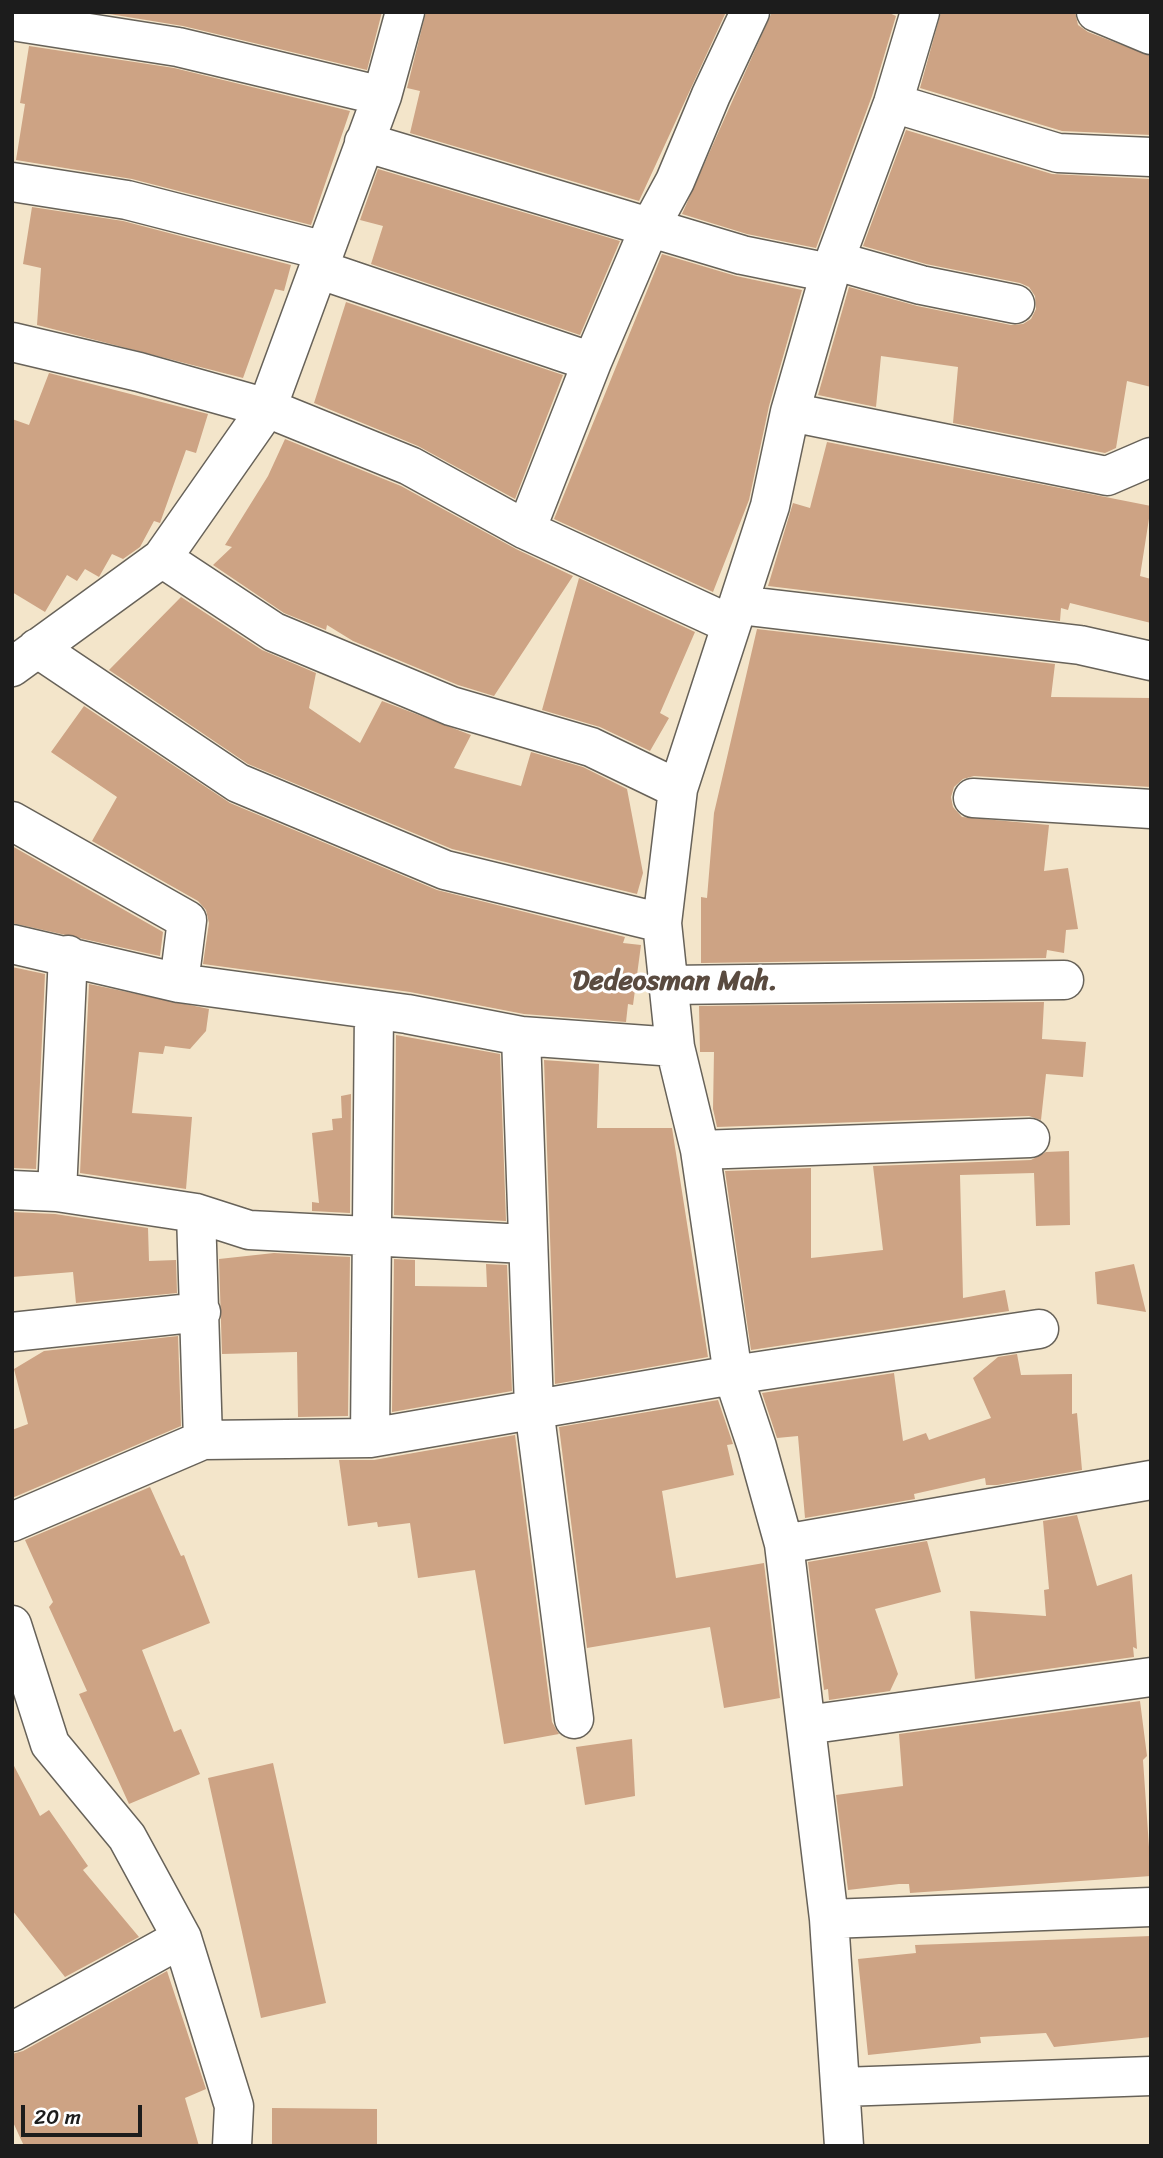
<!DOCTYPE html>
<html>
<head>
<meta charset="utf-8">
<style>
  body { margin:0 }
  #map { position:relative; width:1163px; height:2158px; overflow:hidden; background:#f3e5ca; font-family:Sriracha,sans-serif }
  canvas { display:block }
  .frame { position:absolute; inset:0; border:14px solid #1c1c1c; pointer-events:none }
  .scale { position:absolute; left:21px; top:2105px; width:121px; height:32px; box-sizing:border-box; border:4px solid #1c1c1c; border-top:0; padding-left:9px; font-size:21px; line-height:24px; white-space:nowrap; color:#1c1c1c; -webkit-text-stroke:5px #fff; paint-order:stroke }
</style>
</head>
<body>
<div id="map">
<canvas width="1163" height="2158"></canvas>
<div class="frame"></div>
<div class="scale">20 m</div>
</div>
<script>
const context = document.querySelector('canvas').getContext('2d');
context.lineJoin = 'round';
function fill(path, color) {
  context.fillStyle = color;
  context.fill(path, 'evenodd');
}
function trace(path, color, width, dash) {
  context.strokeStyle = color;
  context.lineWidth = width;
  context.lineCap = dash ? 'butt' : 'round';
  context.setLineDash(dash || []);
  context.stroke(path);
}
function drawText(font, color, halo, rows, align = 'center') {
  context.font = font + ' Sriracha,sans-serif';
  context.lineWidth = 6;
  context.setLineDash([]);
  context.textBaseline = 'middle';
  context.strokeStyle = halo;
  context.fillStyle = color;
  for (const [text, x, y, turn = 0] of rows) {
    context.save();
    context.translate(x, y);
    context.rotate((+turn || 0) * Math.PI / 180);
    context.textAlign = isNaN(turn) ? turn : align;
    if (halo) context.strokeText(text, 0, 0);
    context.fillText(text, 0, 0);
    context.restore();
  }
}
fill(new Path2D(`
  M 97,12 L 382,12 L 367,70 L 183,26 Z
  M 426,12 L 726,12 L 639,201 L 410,133 L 420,91 L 407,88 Z
  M 772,12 L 887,12 L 896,16 L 872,96 L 816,248 L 747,234 L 682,214 Z
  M 941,12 L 1075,12 L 1078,25 L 1088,32 L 1151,56 L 1151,135 L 1062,131 L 920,88 Z
  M 29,46 L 174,68 L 350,111 L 311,225 L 132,179 L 16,160 L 25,104 L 20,103 Z
  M 906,130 L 1052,174 L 1151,179 L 1151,387 L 1127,381 L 1116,448 L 1105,453 L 953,423 L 958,367 L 881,356 L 876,407 L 818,395 L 849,287 L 917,306 L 1011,325 L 1023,324 L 1031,319 L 1036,309 L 1035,296 L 1029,287 L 1020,283 L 926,264 L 863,246 Z
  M 378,169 L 620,241 L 580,335 L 371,264 L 383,226 L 360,220 Z
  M 32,207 L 123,221 L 291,265 L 284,291 L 275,289 L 243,378 L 37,325 L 41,268 L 23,264 Z
  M 662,254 L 736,276 L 802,290 L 769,406 L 749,500 L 713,592 L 554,519 Z
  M 346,302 L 563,375 L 515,499 L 418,446 L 314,403 Z
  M 49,373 L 208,414 L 196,453 L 186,450 L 160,523 L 154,521 L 140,547 L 123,559 L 112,554 L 99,577 L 85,569 L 77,581 L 67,575 L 45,612 L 12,592 L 12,419 L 29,425 Z
  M 285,439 L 401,486 L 516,549 L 573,576 L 494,696 L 458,685 L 353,641 L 327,625 L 326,630 L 284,613 L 213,565 L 232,547 L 225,545 L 268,476 Z
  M 827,442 L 1151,506 L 1140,576 L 1151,579 L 1151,623 L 1070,603 L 1068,610 L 1061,608 L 1060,621 L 768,586 L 793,503 L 810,508 Z
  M 579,578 L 695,632 L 660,713 L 669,718 L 650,751 L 600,727 L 542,710 Z
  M 181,597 L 262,650 L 316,673 L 309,708 L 360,743 L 382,701 L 471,735 L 454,768 L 521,786 L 531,752 L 583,767 L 627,789 L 643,873 L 637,894 L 452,849 L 248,764 L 109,670 Z
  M 757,629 L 1055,664 L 1051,697 L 1151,698 L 1151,787 L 974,776 L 963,779 L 954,787 L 951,797 L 953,807 L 962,817 L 1049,825 L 1044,871 L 1068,868 L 1078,929 L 1066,930 L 1064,953 L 1047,950 L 1046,958 L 701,963 L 701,897 L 707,898 L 714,813 Z
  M 84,706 L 230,803 L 437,890 L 625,937 L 623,943 L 641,945 L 633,1005 L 628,1004 L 626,1022 L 524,1014 L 410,992 L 203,964 L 209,923 L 206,910 L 198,901 L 92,841 L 117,797 L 51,752 Z
  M 12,846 L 163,932 L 160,956 L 12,923 Z
  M 12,967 L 45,974 L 36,1169 L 12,1168 Z
  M 89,984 L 209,1009 L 206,1031 L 190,1049 L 165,1046 L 163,1054 L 139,1052 L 132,1113 L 192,1117 L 186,1189 L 80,1173 Z
  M 1044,1002 L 1042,1039 L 1086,1042 L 1083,1077 L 1046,1074 L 1041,1120 L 1029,1116 L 717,1127 L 713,1109 L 714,1052 L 700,1052 L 699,1006 Z
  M 396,1035 L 500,1054 L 506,1221 L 394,1215 Z
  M 544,1060 L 599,1064 L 597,1128 L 672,1128 L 708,1357 L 555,1384 Z
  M 351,1094 L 350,1213 L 312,1211 L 312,1202 L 319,1203 L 312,1133 L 333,1130 L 332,1119 L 342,1118 L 341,1096 Z
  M 1069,1151 L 1070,1225 L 1036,1226 L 1034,1173 L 960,1175 L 963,1298 L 1005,1290 L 1009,1311 L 751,1350 L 725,1171 L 811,1168 L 811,1258 L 883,1250 L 873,1166 L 1031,1160 L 1046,1152 Z
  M 12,1212 L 55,1214 L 148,1228 L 149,1261 L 176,1260 L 177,1293 L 76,1303 L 73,1272 L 12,1277 Z
  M 274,1253 L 350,1257 L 348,1416 L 298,1417 L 297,1352 L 222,1354 L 219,1259 Z
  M 394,1259 L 415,1260 L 415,1286 L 487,1287 L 486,1264 L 507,1265 L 512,1391 L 392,1412 Z
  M 1134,1264 L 1146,1312 L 1097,1304 L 1095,1272 Z
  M 178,1336 L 181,1426 L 12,1498 L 12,1430 L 28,1424 L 14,1369 L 44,1351 Z
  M 1017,1354 L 1021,1375 L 1072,1374 L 1072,1414 L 1077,1413 L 1082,1470 L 997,1485 L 986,1485 L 985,1478 L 914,1494 L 915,1499 L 805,1518 L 798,1436 L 777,1438 L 762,1393 L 894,1373 L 903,1441 L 926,1433 L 929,1440 L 991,1418 L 973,1378 L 998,1357 Z
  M 718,1400 L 733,1444 L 727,1445 L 734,1475 L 662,1491 L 676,1578 L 764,1563 L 780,1698 L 724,1708 L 710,1627 L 587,1648 L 559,1427 Z
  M 515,1435 L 552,1722 L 559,1734 L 504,1744 L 475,1570 L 418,1578 L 410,1523 L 378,1527 L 377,1522 L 348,1526 L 339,1460 L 374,1460 Z
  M 150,1487 L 181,1556 L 184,1555 L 210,1623 L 142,1650 L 174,1732 L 181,1729 L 200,1774 L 129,1804 L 79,1694 L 87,1691 L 49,1607 L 53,1602 L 25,1540 Z
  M 1077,1515 L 1097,1586 L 1132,1574 L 1137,1649 L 1133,1647 L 1134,1657 L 975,1679 L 970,1611 L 1046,1616 L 1044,1590 L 1049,1589 L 1043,1521 Z
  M 927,1541 L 941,1592 L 875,1609 L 898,1674 L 890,1691 L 829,1700 L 828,1689 L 824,1690 L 808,1562 Z
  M 1140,1701 L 1147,1756 L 1143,1760 L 1151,1876 L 910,1893 L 909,1884 L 899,1884 L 848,1890 L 836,1795 L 903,1786 L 899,1734 Z
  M 632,1739 L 635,1796 L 585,1805 L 576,1747 Z
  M 12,1762 L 40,1816 L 49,1810 L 88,1866 L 83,1870 L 139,1937 L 65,1977 L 12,1910 Z
  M 273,1763 L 326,2003 L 261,2018 L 208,1778 Z
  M 1151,1936 L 1151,2037 L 1054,2047 L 1046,2033 L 980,2037 L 981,2043 L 868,2055 L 858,1959 L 916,1953 L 915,1945 Z
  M 167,1971 L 206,2089 L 185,2098 L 199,2146 L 24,2146 L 12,2120 L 12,2054 L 23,2051 Z
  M 272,2108 L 377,2109 L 377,2146 L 272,2146 Z`), '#cda384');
const minor = new Path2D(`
  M 1096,12 L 1151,35
  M 12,21 L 178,47 L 382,96
  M 893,103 L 1058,153 L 1151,157
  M 364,142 L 742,255 L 830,273
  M 12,182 L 127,200 L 325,251
  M 836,261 L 921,285 L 1015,304
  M 318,269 L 592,362 L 526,530
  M 12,342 L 139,372 L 267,408 L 410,466 L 526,530 L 730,624
  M 592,362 L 649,229 L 675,181 L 711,95 L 750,12
  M 790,412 L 1107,476 L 1151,457
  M 162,558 L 274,632 L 451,706 L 591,747 L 678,789
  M 739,605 L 1080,645 L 1151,661
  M 37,648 L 238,783 L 445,870 L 662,923
  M 12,667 L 162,558 L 267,408 L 382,96 L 405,12
  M 973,798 L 1151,809
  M 12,821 L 187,920 L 179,983
  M 12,944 L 179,983 L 407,1014 L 521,1036 L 675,1047
  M 669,985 L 1064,980
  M 521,1036 L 534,1408 L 574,1719
  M 700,1150 L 1030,1138
  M 12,1190 L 57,1192 L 196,1213 L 249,1230 L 526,1244
  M 57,1192 L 68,955
  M 196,1213 L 203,1440
  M 12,1332 L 201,1312
  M 370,1438 L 374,1010
  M 12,1522 L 203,1440 L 370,1438 L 733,1375 L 1039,1329
  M 784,1544 L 1151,1480
  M 12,1625 L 50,1744 L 127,1837 L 182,1938 L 234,2106 L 232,2146
  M 806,1725 L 1151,1677
  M 829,1919 L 1151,1907
  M 12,2032 L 182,1938
  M 842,2087 L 1151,2076
  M 844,2146 L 829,1919 L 784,1544 L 757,1447 L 733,1375 L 700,1150 L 675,1047 L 662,923 L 678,789 L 770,506 L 790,412 L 830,273 L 893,103 L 920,12`);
trace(minor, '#676259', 41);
trace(minor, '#fff', 38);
drawText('bold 28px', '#5a4b40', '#fff', [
  ["Dedeosman Mah.",675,982]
]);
</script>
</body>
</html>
